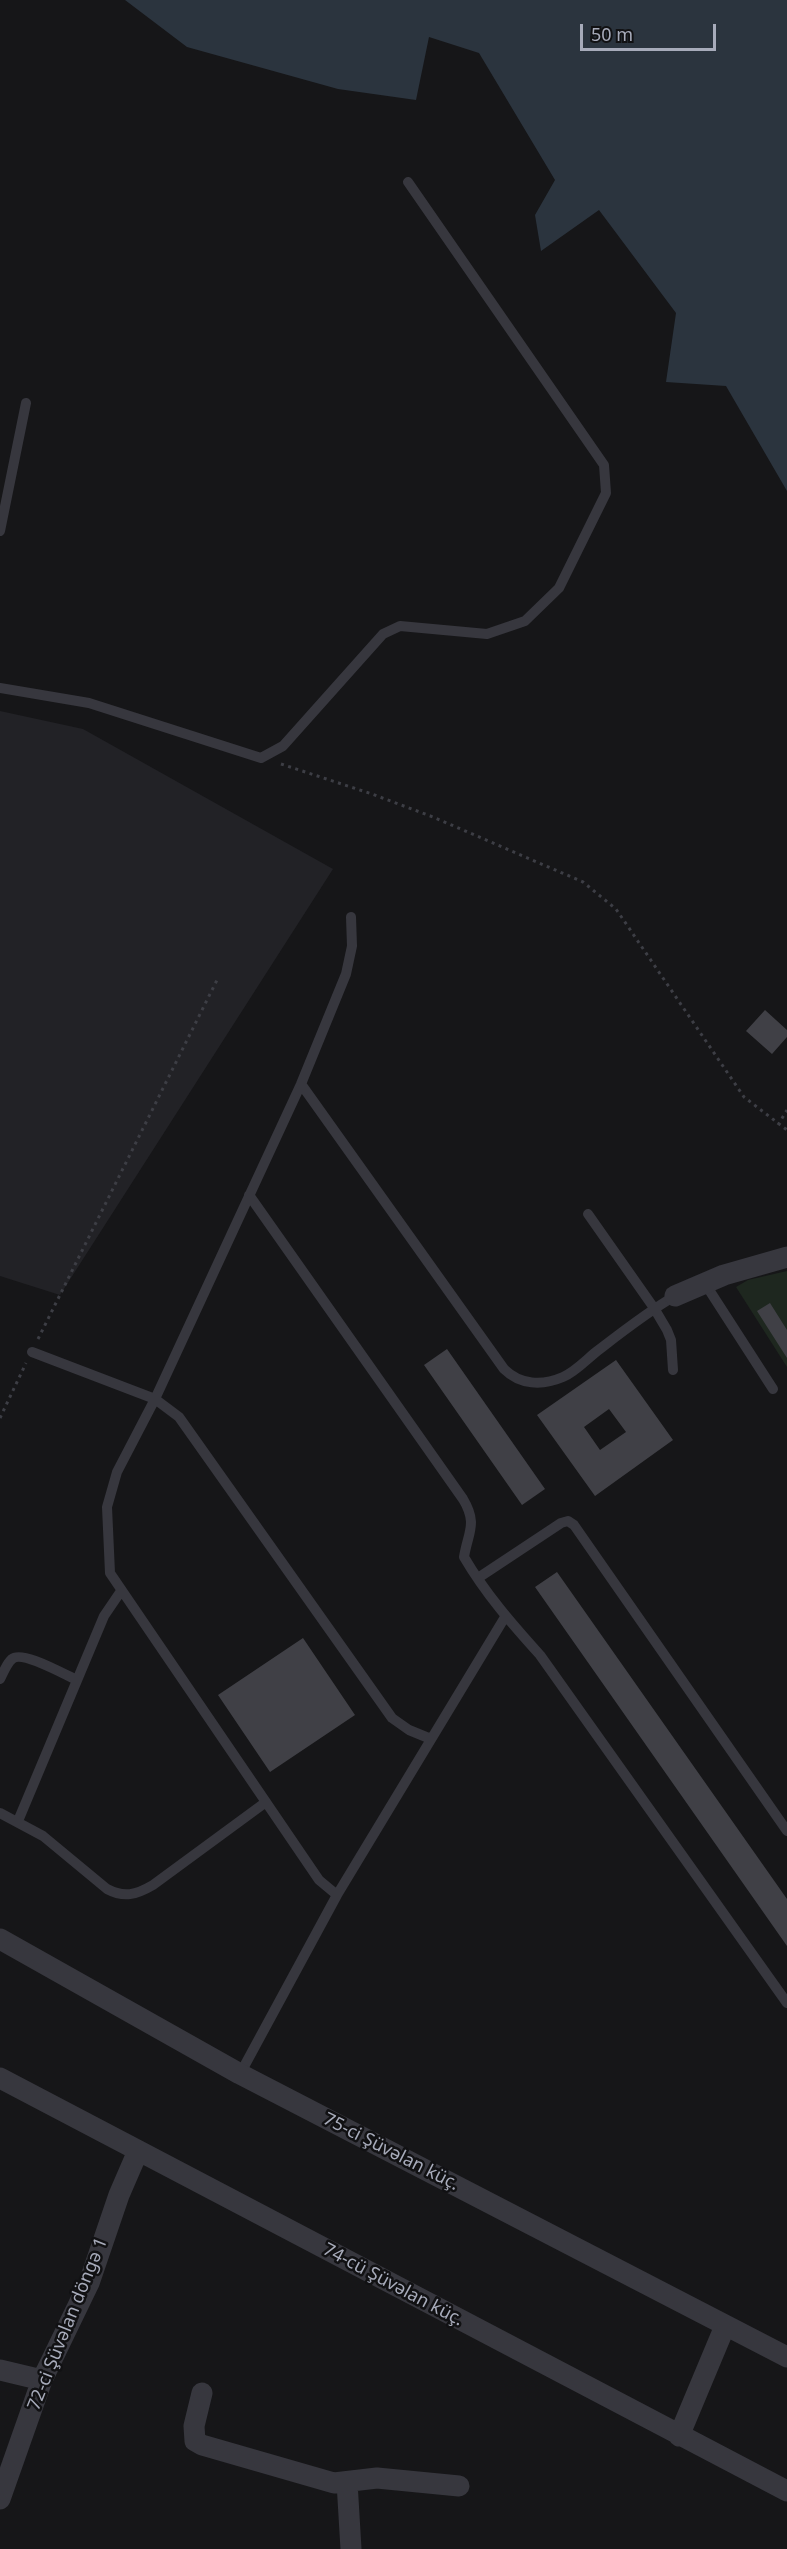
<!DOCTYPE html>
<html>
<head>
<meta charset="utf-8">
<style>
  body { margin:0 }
  #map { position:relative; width:787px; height:2549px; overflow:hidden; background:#161618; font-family:"Noto Sans",sans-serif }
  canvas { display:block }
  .scale { position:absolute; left:580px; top:24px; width:136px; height:27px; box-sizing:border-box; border:3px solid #a7abba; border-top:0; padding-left:8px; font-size:18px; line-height:21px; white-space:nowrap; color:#a7abba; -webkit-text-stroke:4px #111113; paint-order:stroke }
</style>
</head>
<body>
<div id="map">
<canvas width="787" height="2549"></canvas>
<div class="scale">50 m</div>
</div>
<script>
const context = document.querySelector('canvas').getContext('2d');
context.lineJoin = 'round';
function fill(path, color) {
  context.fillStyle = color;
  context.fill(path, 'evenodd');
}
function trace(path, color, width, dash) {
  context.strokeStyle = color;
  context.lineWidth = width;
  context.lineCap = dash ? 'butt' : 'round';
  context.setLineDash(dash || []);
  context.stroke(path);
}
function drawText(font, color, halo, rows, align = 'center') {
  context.font = font + ' "Noto Sans",sans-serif';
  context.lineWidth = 5;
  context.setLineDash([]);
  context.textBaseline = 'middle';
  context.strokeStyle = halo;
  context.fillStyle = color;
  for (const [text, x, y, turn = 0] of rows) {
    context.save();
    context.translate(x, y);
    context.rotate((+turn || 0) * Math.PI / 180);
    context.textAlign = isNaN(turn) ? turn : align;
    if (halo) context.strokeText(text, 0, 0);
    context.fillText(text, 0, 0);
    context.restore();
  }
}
fill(new Path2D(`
  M 0,711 L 83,729 L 333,869 L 60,1295 L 0,1276 Z`), '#222226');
fill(new Path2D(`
  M 787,1271 L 787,1367 L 736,1287 L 748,1280 Z`), '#1e271f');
fill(new Path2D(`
  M 125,0 L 787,0 L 787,491 L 726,386 L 666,382 L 676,313 L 599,210 L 541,251 L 535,215 L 555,180 L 479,53 L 429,37 L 416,100 L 338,89 L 187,47 Z`), '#2b343e');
fill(new Path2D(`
  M 765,1010 L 787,1030 L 787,1037 L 772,1054 L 746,1031 Z
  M 770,1303 L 787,1330 L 787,1358 L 757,1311 Z
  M 447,1349 L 545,1489 L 522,1505 L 424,1365 Z
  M 616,1360 L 673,1440 L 595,1496 L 537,1415 ZM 609,1409 L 626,1432 L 600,1450 L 584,1427 Z
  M 557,1572 L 787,1899 L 787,1946 L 535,1587 Z
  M 303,1638 L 355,1715 L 270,1772 L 218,1695 Z`), '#404046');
trace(new Path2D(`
  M 281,764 L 372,794 L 433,817 L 583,882 L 616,909 L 744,1097 L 787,1130
  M 778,1125 L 787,1110
  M 38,1339 L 218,978
  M 0,1418 L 26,1363`), '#3d3e45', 3, [3, 4.5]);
trace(new Path2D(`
  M 0,531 L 26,403
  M 0,688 L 89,703 L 261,758 L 283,746 L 383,634 L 400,626 L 487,634 L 525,621 L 559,588 L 606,493 L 604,465 L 408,182
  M 301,1084 L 504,1369 C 520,1385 542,1386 563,1377 C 575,1372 586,1360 596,1352 C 622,1332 647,1312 675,1296
  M 249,1195 L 463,1499 C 478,1524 468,1532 464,1557 C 485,1593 512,1624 540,1655 L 787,2003
  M 588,1214 L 654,1308 L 667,1330 L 671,1340 L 673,1370
  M 704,1282 L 773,1389
  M 32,1352 L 155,1399 L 179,1417 L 392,1718 L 409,1730 L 431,1739
  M 478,1578 L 561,1523 L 568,1521 L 574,1525 L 787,1831
  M 0,1679 C 3,1673 7,1663 12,1659 C 22,1650 65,1675 77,1680
  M 0,1813 L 43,1836 L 107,1889 C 124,1898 136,1895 153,1885 L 266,1802
  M 18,1821 L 104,1616 L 121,1591
  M 337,1895 L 319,1880 L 110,1573 L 107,1507 L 117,1472 L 155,1399 L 301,1084 L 346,974 L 352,946 L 351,917
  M 240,2074 L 337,1895 L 505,1617`), '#37373e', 10);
trace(new Path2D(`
  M 675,1296 L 724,1275 L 787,1257
  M 0,1939 L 240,2074 L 787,2357
  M 0,2078 L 787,2491
  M 0,2370 L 42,2380
  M 202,2393 L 194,2426 L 195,2441 L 202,2445 L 334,2483 L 377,2478 L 459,2486
  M 679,2436 L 725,2326
  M 347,2482 L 351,2549
  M 0,2499 L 42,2380 L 89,2283 L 119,2195 L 138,2151`), '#37373e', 21);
drawText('18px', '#a7abba', '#111113', [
  ["75-ci Şüvəlan küç.",391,2152,27],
  ["74-cü Şüvəlan küç.",393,2285,28],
  ["72-ci Şüvəlan döngə 1",68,2324,-68]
]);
</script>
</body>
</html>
